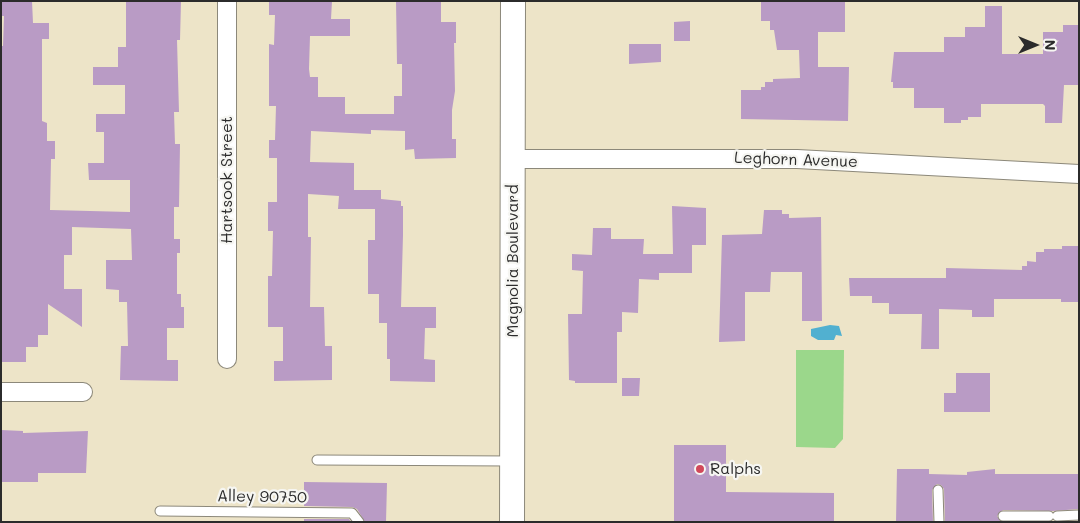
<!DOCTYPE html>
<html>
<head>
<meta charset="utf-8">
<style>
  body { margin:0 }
  #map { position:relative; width:1080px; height:523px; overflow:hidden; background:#ede4c8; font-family:Mali,sans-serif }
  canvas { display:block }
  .frame { position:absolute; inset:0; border:2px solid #2b2b2b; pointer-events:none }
  .north { position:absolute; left:1010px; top:20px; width:50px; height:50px; -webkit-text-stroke:4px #f6f6f2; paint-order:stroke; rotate:90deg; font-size:14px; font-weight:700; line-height:20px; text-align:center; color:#2b2b2b }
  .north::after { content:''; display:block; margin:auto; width:18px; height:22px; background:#2b2b2b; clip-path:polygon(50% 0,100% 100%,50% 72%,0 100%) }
</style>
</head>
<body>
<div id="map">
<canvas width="1080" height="523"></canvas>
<div class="frame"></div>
<div class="north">N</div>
</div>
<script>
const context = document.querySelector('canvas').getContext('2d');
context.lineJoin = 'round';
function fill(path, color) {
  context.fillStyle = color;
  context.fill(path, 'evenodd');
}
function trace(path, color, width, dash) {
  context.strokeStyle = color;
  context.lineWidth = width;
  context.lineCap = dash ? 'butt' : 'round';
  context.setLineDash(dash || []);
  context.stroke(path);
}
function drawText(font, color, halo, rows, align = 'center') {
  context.font = font + ' Mali,sans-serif';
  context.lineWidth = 4.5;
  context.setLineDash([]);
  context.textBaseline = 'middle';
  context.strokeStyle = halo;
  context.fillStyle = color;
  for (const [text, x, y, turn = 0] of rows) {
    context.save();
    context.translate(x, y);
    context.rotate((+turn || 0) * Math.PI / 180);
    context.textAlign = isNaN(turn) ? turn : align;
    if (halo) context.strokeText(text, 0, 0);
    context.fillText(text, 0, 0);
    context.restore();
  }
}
fill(new Path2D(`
  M 796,350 L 844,350 L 843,439 L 835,448 L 796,447 Z`), '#9bd78b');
fill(new Path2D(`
  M 830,325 L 839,326 L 842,336 L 836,335 L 834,340 L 818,340 L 811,336 L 811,329 Z`), '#51b0d0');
fill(new Path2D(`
  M 1,1 L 32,1 L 33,23 L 49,23 L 49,39 L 42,39 L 42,121 L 47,123 L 47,141 L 55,141 L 55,159 L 51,159 L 50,210 L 130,212 L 130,180 L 89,180 L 88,163 L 104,163 L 104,132 L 96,132 L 96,114 L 125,114 L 125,85 L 93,85 L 93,67 L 118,67 L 118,47 L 126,47 L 126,1 L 181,1 L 180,40 L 177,40 L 179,112 L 174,112 L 175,144 L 180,144 L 179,207 L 174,207 L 174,239 L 180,239 L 180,253 L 177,253 L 177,294 L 181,294 L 181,307 L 184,307 L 184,328 L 167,328 L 167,360 L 178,360 L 178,381 L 120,380 L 121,346 L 128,346 L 127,302 L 119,302 L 119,290 L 106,289 L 106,260 L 132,260 L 131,229 L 72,227 L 72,255 L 64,255 L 64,289 L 82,289 L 82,327 L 48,304 L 48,335 L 38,335 L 38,347 L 26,347 L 26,362 L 1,362 L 1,46 L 3,46 L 4,16 L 1,16 Z
  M 269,1 L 332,1 L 331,19 L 350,19 L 350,36 L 310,36 L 309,69 L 310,77 L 318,77 L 318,97 L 345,97 L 345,114 L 394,114 L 394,96 L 402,96 L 402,64 L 397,64 L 396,1 L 441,1 L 441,22 L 456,22 L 456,43 L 454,43 L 455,91 L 452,110 L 452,139 L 456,139 L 456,158 L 415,159 L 414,149 L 405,150 L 405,131 L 371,130 L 371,134 L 311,131 L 310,162 L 354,163 L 354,190 L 381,190 L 381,199 L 401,201 L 401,206 L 403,206 L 403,235 L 401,307 L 436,307 L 436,328 L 425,328 L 424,359 L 435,360 L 435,382 L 390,381 L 390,359 L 387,359 L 387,323 L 379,323 L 379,294 L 368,294 L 368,240 L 375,240 L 375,209 L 338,209 L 339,196 L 308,194 L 308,237 L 311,237 L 310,307 L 324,307 L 325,346 L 332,346 L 332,380 L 274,381 L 274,361 L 283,361 L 283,327 L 268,327 L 268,276 L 272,276 L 273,231 L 268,231 L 268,202 L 277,202 L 277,158 L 269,158 L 269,140 L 275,140 L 276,106 L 269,106 L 269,44 L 274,45 L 275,15 L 269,15 Z
  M 761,1 L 845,1 L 845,32 L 818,32 L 818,67 L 849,67 L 848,121 L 741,119 L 741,90 L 761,90 L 761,87 L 765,87 L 765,82 L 773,82 L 773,79 L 800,78 L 799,50 L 777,50 L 774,30 L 770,30 L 770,21 L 761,21 Z
  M 985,6 L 1002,6 L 1002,54 L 1043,54 L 1043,32 L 1063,32 L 1063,25 L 1079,25 L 1079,85 L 1064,85 L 1062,123 L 1045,123 L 1045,106 L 1043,104 L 981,104 L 981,117 L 968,117 L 968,120 L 961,120 L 961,123 L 944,123 L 944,108 L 914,108 L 914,88 L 893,88 L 893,82 L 891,82 L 894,52 L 944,52 L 944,37 L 965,37 L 965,27 L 985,27 Z
  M 690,21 L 690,41 L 674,41 L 674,22 Z
  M 629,44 L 661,44 L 661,62 L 629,64 Z
  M 672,206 L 706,208 L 706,245 L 692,245 L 692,273 L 659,273 L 659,280 L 639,279 L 638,313 L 622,312 L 622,332 L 617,332 L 617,383 L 575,383 L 575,381 L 569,380 L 568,314 L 582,314 L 583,271 L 572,270 L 572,254 L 592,255 L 593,228 L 611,228 L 611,239 L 644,239 L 643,254 L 673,254 Z
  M 764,210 L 782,210 L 782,214 L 789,214 L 789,218 L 821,217 L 822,321 L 802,321 L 802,272 L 771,272 L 770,292 L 745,292 L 745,341 L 719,342 L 722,235 L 762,234 Z
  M 1062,246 L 1079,246 L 1079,302 L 1061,302 L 1061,299 L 994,299 L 994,317 L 972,317 L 972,310 L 939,309 L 939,349 L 921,349 L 922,314 L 889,314 L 889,303 L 872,303 L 872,296 L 850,296 L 849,278 L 946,278 L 946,268 L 1022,270 L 1022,266 L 1027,266 L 1027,261 L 1036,262 L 1036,252 L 1044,252 L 1044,249 L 1062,249 Z
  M 956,373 L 990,373 L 990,412 L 944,412 L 944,393 L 956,393 Z
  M 622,378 L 640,378 L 639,396 L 622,396 Z
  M 1,430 L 23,431 L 23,433 L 88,431 L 86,473 L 38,473 L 38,482 L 1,482 Z
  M 674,445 L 726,445 L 726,492 L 834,493 L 834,522 L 674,522 Z
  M 897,469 L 929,469 L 929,474 L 967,475 L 967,472 L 995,469 L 995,474 L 1079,474 L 1079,509 L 1053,511 L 1003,510 L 997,516 L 1001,522 L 945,522 L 944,489 L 941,485 L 937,484 L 932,490 L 933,522 L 896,522 Z
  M 304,482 L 387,483 L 386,522 L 365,522 L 357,509 L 352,507 L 304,506 Z
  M 304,519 L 349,519 L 351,522 L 304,522 Z`), '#b99bc5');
const lane = new Path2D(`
  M 317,460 L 512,461
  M 938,490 L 939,522
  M 160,511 L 352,513 L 359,522
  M 1003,516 L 1049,516
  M 1057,516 L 1079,515`);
const street = new Path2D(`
  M 227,1 L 227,359
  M 514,159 L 797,159 L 1079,174
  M 1,392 L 83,392`);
const secondary = new Path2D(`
  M 512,522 L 513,1`);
trace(lane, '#8c887a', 11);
trace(street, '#8c887a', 20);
trace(secondary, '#8c887a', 26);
trace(lane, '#fff', 9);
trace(street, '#fff', 18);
trace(secondary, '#fff', 24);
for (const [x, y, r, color] of [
  [700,469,5,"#d1495b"]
]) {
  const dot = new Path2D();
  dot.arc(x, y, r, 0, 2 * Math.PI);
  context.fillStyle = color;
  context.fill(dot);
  trace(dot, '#f6f6f2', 2);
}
drawText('16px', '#2b2b2b', '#f6f6f2', [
  ["Leghorn Avenue",796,160,2],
  ["Hartsook Street",227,180,-90],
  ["Magnolia Boulevard",513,261,-90],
  ["Alley 90750",262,497,1]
]);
drawText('16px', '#2b2b2b', '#f6f6f2', [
  ["Ralphs",710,469]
], 'left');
</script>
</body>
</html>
